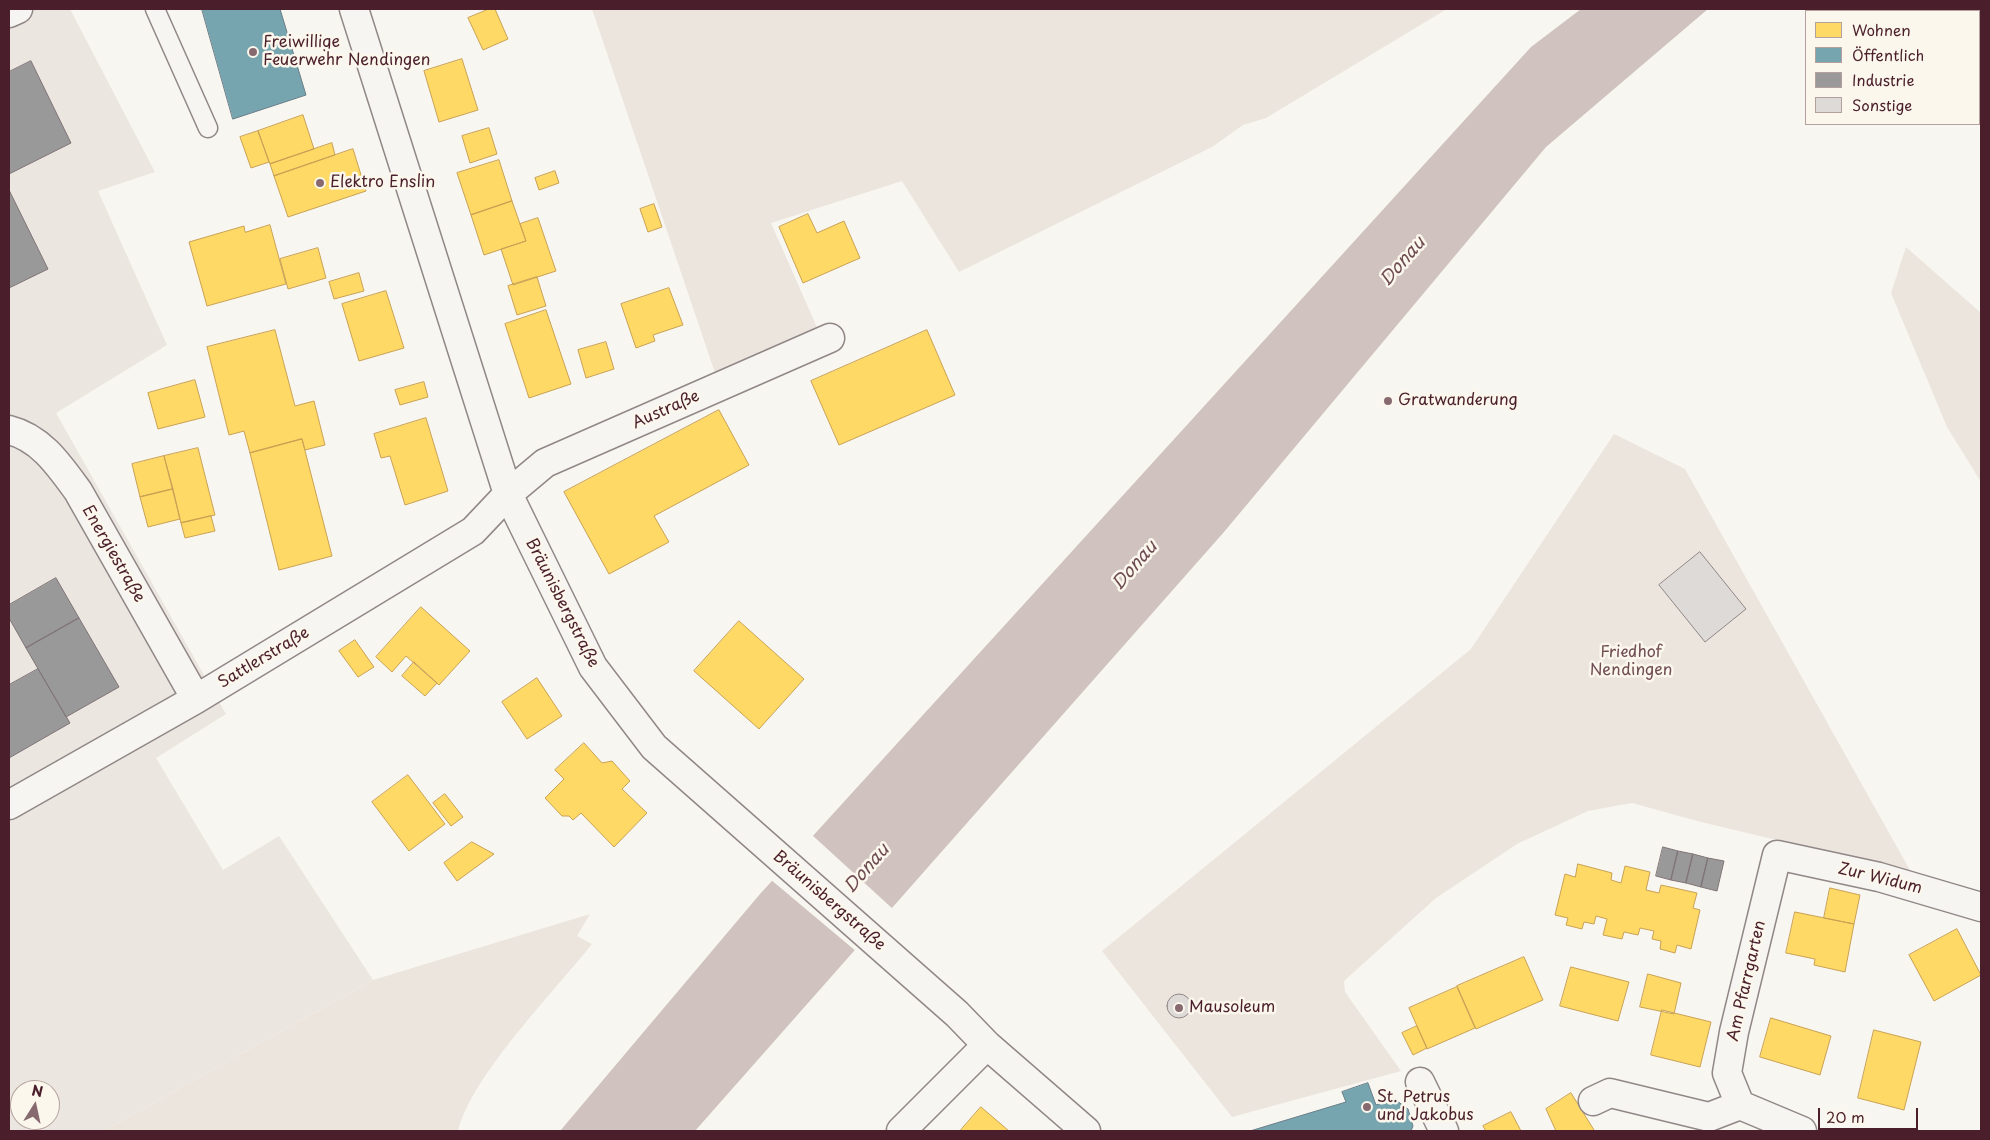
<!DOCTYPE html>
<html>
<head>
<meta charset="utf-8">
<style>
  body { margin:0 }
  #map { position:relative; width:1990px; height:1140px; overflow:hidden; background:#f8f6f0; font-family:"Playpen Sans",sans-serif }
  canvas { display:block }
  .frame { position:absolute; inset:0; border:10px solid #4a1f2b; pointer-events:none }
  .legend { position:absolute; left:1805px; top:10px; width:175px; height:115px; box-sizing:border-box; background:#fbf7ec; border:1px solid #b4a19f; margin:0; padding:6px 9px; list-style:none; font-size:15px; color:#4a1f2b }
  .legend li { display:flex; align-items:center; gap:10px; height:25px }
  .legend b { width:25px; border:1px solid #b4a19f }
  .north { position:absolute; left:10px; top:1080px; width:50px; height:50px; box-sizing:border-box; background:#fbf7ec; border:1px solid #b4a19f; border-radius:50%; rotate:10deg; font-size:14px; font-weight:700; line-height:20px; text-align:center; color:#4a1f2b }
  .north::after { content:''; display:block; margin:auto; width:18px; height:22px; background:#876a70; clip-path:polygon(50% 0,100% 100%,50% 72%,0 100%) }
  .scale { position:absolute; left:1818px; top:1108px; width:100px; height:22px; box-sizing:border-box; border:2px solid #4a1f2b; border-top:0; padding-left:6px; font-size:15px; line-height:18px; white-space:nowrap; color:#4a1f2b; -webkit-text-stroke:4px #fbf7ec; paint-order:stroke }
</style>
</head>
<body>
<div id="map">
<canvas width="1990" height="1140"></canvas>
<div class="frame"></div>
<ul class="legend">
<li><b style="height:14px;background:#ffd966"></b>Wohnen</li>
<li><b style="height:14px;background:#76a5af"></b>Öffentlich</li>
<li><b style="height:14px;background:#999"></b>Industrie</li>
<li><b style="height:14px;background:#dedad7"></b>Sonstige</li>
</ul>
<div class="north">N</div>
<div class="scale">20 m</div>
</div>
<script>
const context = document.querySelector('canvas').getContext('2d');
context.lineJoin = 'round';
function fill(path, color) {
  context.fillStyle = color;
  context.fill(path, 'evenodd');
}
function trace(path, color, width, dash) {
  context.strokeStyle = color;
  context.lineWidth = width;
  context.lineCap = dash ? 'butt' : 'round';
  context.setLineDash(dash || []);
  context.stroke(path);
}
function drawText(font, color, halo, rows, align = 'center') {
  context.font = font + ' "Playpen Sans",sans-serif';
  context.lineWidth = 5;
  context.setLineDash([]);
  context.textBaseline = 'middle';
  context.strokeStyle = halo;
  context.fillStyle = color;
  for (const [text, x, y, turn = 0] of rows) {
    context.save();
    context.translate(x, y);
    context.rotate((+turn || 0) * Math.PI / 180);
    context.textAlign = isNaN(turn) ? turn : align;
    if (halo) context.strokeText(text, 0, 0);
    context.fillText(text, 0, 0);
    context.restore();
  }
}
fill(new Path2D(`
  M 9,9 L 70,9 L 155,172 L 98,191 L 167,345 L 56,413 L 226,714 L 156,758 L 223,870 L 279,836 L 373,980 L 104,1131 L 9,1131 ZM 20,1090 L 50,1090 L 50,1120 L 20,1120 Z`), '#ebe6df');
fill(new Path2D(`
  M 592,9 L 1447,9 L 1266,118 L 1243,125 L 1212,147 L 959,272 L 902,181 L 771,223 L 819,332 L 715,373 Z
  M 1906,247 L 1981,313 L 1981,482 L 1947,427 L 1891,293 Z
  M 1614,434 L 1685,469 L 1911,872 L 1701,822 L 1632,803 L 1588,811 L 1517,844 L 1436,898 L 1344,981 L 1345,992 L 1401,1071 L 1232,1117 L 1102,951 L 1471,649 Z
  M 590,914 L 577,936 L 592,944 C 554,992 472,1075 458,1131 L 104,1131 L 373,980 Z`), '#ece5de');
fill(new Path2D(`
  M 1581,9 L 1708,9 L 1546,147 L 1224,532 L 695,1131 L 560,1131 L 760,894 L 1531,47 Z`), '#d0c3bf');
fill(new Path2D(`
  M 811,834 L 894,910 L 857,952 L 770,879 Z`), '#f8f6f0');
const homes = new Path2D(`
  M 489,9 L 495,9 L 508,39 L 483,50 L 468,18 Z
  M 462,59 L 478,110 L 439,122 L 424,71 Z
  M 303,115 L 314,149 L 270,164 L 258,131 Z
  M 489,128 L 497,154 L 470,163 L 462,136 Z
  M 258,131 L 269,162 L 251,168 L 240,137 Z
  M 332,143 L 335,155 L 274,176 L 270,164 Z
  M 353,149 L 366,191 L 288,217 L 274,176 Z
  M 499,160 L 512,201 L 471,215 L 457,173 Z
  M 555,171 L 559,183 L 539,190 L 535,178 Z
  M 512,201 L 526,241 L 484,255 L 471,215 Z
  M 654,204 L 662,227 L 648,232 L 640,209 Z
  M 808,214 L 817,233 L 844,221 L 860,258 L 803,283 L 779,227 Z
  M 538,218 L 556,271 L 513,285 L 501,249 L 526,241 L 520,224 Z
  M 270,225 L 286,284 L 207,306 L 189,242 L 244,226 L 245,232 Z
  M 318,248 L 326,278 L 288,289 L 280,259 Z
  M 359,273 L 364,291 L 334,299 L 329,282 Z
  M 537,277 L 546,306 L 517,315 L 508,286 Z
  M 669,288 L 683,325 L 653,335 L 655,341 L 636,348 L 621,304 Z
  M 386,291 L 404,348 L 359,361 L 342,304 Z
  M 546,310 L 571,384 L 529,398 L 505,324 Z
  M 275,330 L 295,406 L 314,401 L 325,445 L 305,450 L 302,439 L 250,453 L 244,431 L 229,435 L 207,347 Z
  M 927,330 L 955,395 L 839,445 L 811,381 Z
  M 606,342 L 614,369 L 586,378 L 578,350 Z
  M 195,380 L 205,417 L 158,429 L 148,393 Z
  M 424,382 L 428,397 L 400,405 L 395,390 Z
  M 719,410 L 749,465 L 654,516 L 669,542 L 609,574 L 564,492 Z
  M 426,418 L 448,491 L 405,505 L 390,456 L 381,458 L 374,434 Z
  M 302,439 L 332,556 L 279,570 L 250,453 Z
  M 198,448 L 215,515 L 181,523 L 164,456 Z
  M 164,456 L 173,489 L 140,497 L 132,464 Z
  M 173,489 L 180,519 L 148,527 L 140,497 Z
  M 211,516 L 215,531 L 185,538 L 181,523 Z
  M 421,607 L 470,651 L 439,685 L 406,656 L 392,672 L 376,657 Z
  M 739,621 L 804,679 L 759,729 L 694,671 Z
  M 355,640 L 374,667 L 358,677 L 339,651 Z
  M 414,662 L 437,683 L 425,696 L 402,676 Z
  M 537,678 L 562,716 L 527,739 L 502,702 Z
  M 584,743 L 602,763 L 612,761 L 630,781 L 622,789 L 647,813 L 614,847 L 581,813 L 573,820 L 569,816 L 562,816 L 545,798 L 564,779 L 555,770 Z
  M 408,775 L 445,824 L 409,851 L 372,802 Z
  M 445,794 L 463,817 L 451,826 L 433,803 Z
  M 472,842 L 494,854 L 457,881 L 444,863 Z
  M 1578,864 L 1612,873 L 1611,880 L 1621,883 L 1625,866 L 1650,872 L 1646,890 L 1659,893 L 1661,885 L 1697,893 L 1693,908 L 1700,910 L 1691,949 L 1677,945 L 1675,953 L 1660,949 L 1661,941 L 1652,939 L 1654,931 L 1640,928 L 1638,935 L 1624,932 L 1622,939 L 1603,935 L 1607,919 L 1596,916 L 1594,924 L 1584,922 L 1582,929 L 1566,925 L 1568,918 L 1555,915 L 1565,874 L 1575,877 Z
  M 1830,888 L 1860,895 L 1854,924 L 1824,918 Z
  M 1795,912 L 1854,924 L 1845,972 L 1814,965 L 1815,959 L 1786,953 Z
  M 1957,929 L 1981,975 L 1934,1001 L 1909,955 Z
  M 1524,957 L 1543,1000 L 1476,1029 L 1457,986 Z
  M 1571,967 L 1629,982 L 1618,1021 L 1560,1006 Z
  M 1648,974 L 1681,983 L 1674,1014 L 1640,1007 Z
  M 1457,987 L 1475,1028 L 1427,1049 L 1409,1008 Z
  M 1662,1010 L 1711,1022 L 1700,1067 L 1651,1055 Z
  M 1771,1018 L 1831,1036 L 1820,1075 L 1760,1057 Z
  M 1417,1026 L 1427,1048 L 1413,1055 L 1402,1033 Z
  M 1874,1030 L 1921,1042 L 1904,1110 L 1858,1098 Z
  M 1571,1093 L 1594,1130 L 1592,1131 L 1556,1131 L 1546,1109 Z
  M 981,1107 L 1009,1131 L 960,1131 Z
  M 1511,1112 L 1521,1131 L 1486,1131 L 1483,1126 Z`);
fill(homes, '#ffd966');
trace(homes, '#c9a154', 1);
const public = new Path2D(`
  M 202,9 L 280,9 L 306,95 L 233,119 Z
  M 1368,1083 L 1376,1105 L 1393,1098 L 1408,1109 L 1413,1126 L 1411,1131 L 1250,1131 L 1346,1102 L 1342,1092 Z`);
fill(public, '#76a5af');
trace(public, '#697d87', 1);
const industry = new Path2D(`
  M 31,61 L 71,143 L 9,174 L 9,72 Z
  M 9,190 L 48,269 L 9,288 Z
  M 56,578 L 79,618 L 26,648 L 9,618 L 9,605 Z
  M 79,618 L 119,687 L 66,717 L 26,648 Z
  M 38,669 L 70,723 L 9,758 L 9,685 Z
  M 1663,847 L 1678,851 L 1671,880 L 1656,876 Z
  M 1678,851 L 1693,854 L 1686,883 L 1671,880 Z
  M 1693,854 L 1708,858 L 1701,887 L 1686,883 Z
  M 1708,858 L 1724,861 L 1717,891 L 1701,887 Z`);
fill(industry, '#999');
trace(industry, '#817478', 1);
const building = new Path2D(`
  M 1700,552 L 1746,609 L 1705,642 L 1659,585 Z
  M1167 1006a12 12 0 1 1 24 0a12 12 0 1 1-24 0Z`);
fill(building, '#dedad7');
trace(building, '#918787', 1);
const service = new Path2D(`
  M 155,9 L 208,128`);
const minor = new Path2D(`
  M 354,9 L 508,494 L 593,667 L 654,747 L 957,1014 L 987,1045 L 1086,1131
  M 9,13 L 18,9
  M 9,430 C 41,438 59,465 78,491 L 196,699
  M 9,805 L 196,699 L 473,531 L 508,494 L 545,463 L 830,338
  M 1420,1082 L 1444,1131
  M 1593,1101 L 1610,1093 L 1709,1117 L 1740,1105
  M 901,1131 L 987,1045
  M 1802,1131 L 1740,1105 L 1727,1073 L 1734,1032 L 1777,855 L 1879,877 L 1981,907`);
trace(service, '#918787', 21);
trace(minor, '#918787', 31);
trace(service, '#f6f5f1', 18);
trace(minor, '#f6f5f1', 28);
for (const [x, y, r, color] of [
  [253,52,5,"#876a70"],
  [320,183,5,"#876a70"],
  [1388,401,5,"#876a70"],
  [1179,1008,5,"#876a70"],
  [1367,1107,5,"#876a70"]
]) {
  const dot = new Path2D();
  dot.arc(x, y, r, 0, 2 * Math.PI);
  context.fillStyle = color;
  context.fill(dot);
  trace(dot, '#fbf7ec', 2);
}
drawText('16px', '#4a1f2b', '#fbf7ec', [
  ["Freiwillige",263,43],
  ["Feuerwehr Nendingen",263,61],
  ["Elektro Enslin",330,183],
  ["Gratwanderung",1398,401],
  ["Mausoleum",1189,1008],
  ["St. Petrus",1377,1098],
  ["und Jakobus",1377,1116]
], 'left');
drawText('16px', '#4a1f2b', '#fbf7ec', [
  ["Austraße",666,410,-24],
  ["Energiestraße",113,554,60],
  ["Bräunisbergstraße",562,603,63],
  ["Sattlerstraße",264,658,-31],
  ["Zur Widum",1880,879,14],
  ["Bräunisbergstraße",829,901,41],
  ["Am Pfarrgarten",1747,981,-77]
]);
drawText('16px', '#704d54', '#fbf7ec', [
  ["Friedhof",1631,653],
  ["Nendingen",1631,671]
]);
drawText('italic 18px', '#6d4a51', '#fbf7ec', [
  ["Donau",1403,262,-49],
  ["Donau",1135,566,-49],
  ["Donau",867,869,-49]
]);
</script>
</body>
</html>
